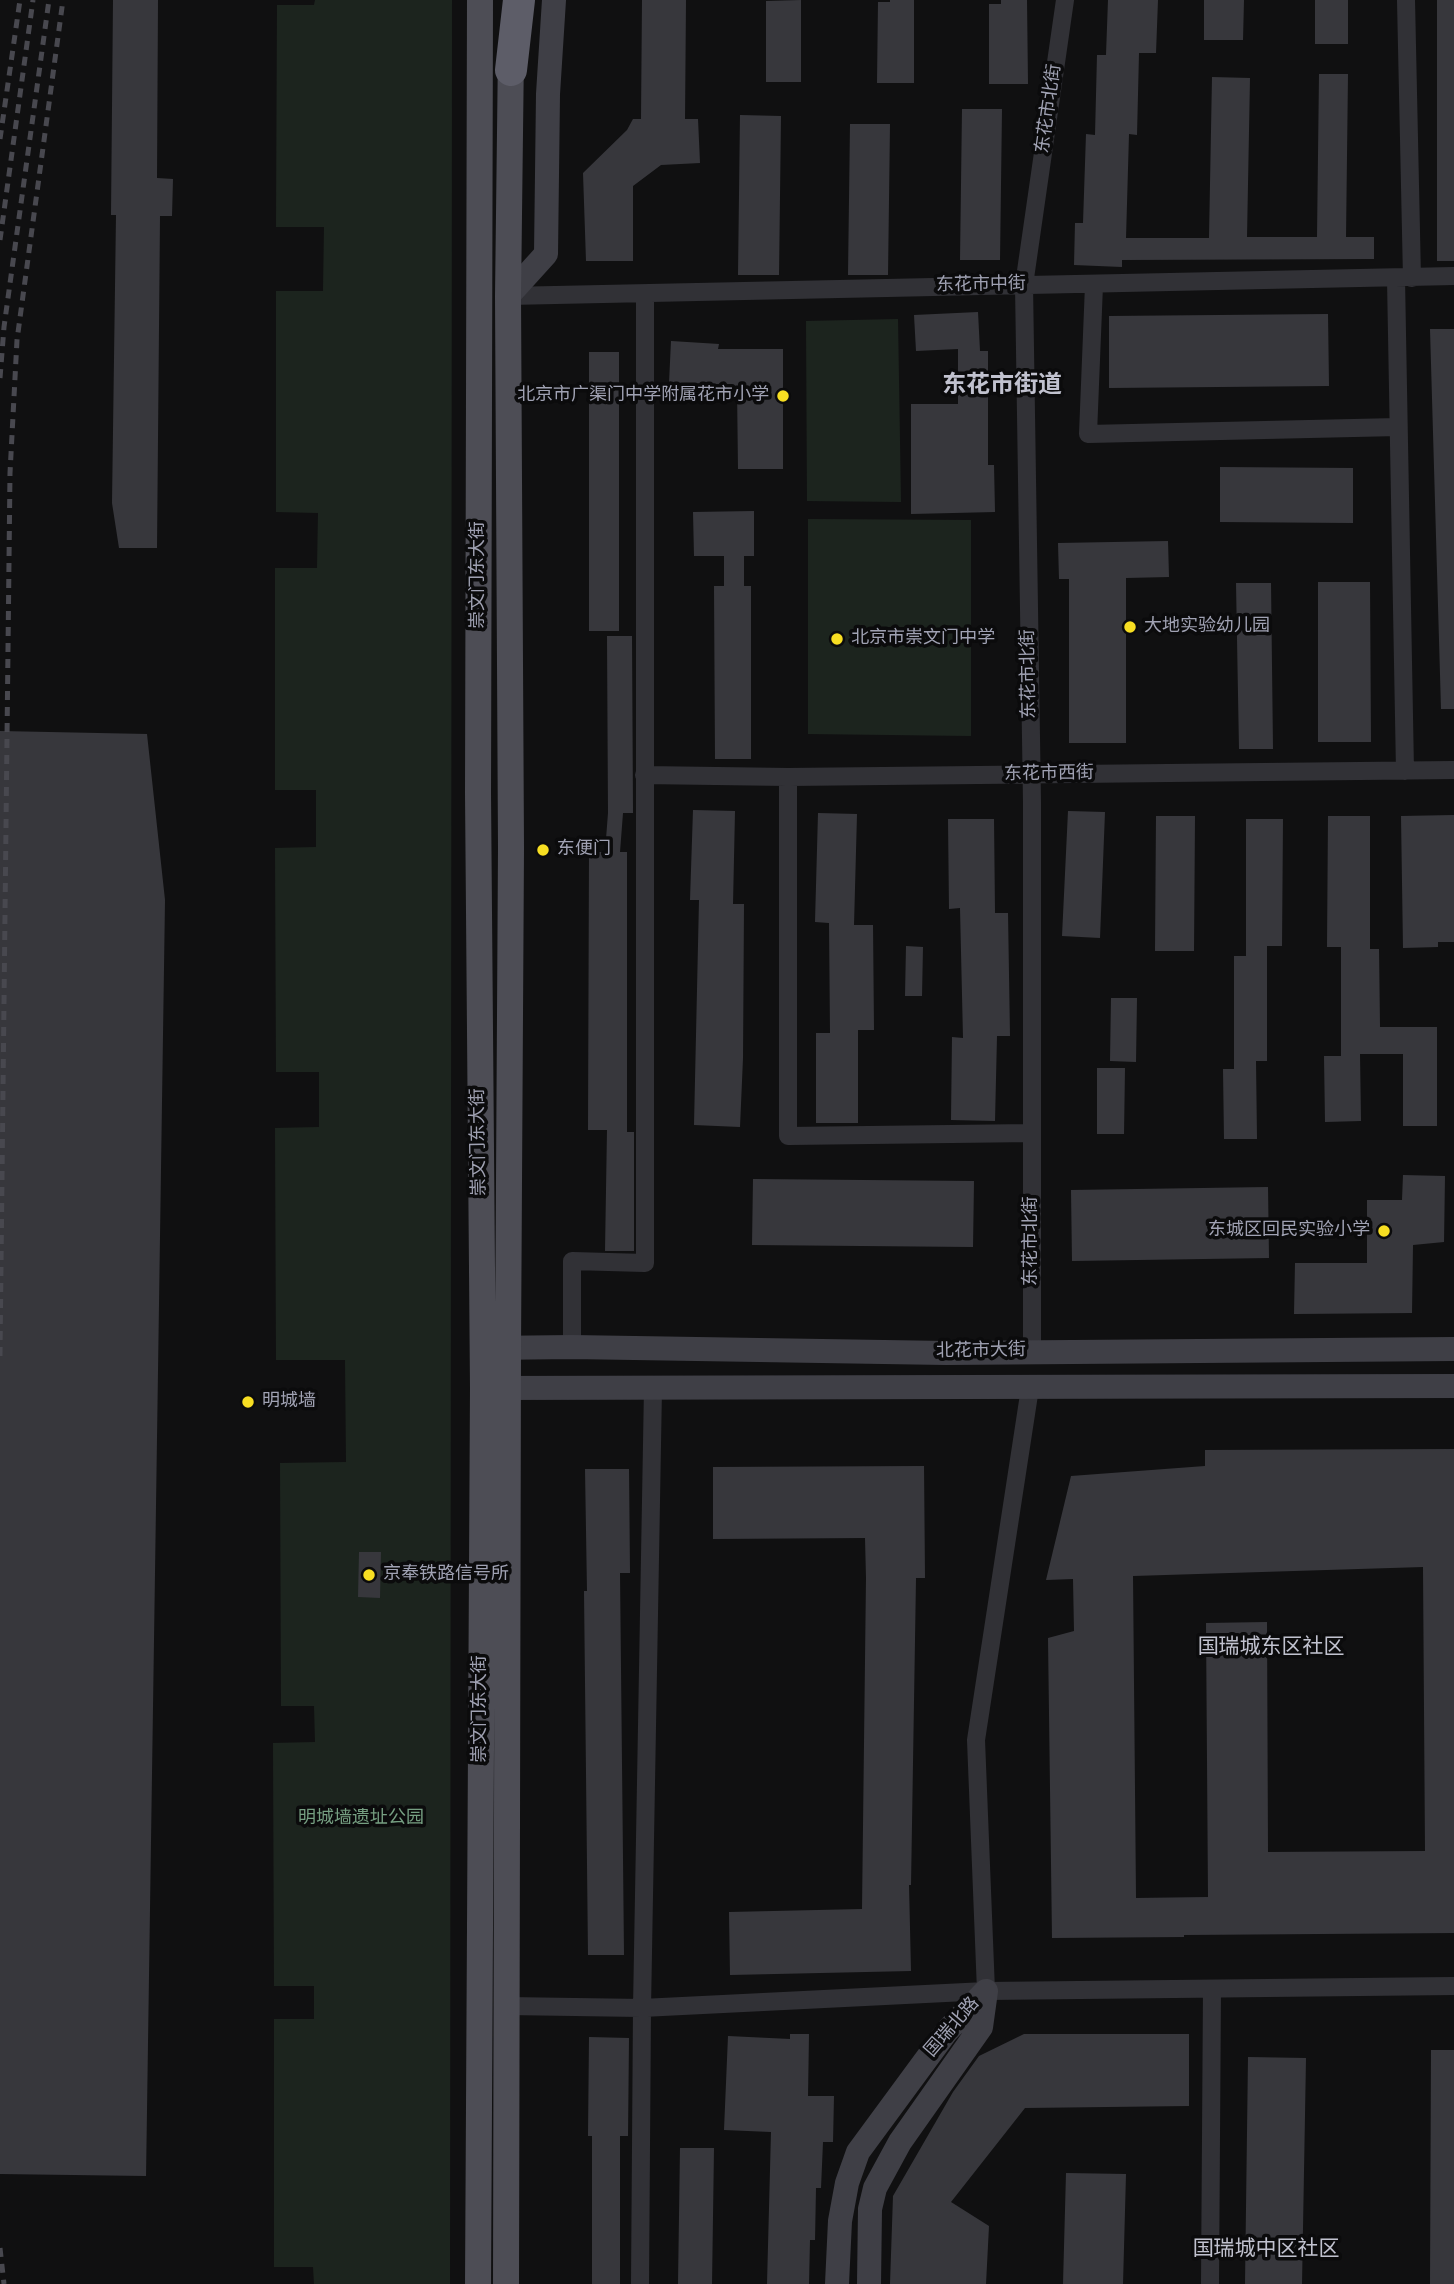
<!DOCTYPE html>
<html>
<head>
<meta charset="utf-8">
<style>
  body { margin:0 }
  canvas { display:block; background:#101011 }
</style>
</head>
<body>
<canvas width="1454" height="2284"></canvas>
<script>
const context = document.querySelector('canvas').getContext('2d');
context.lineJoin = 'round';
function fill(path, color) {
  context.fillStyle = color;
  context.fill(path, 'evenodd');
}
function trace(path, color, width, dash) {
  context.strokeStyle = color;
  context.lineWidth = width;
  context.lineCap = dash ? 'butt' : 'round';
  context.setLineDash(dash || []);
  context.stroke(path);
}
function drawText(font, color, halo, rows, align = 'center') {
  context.font = font + ' Overpass,"Noto Sans SC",sans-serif';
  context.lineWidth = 7;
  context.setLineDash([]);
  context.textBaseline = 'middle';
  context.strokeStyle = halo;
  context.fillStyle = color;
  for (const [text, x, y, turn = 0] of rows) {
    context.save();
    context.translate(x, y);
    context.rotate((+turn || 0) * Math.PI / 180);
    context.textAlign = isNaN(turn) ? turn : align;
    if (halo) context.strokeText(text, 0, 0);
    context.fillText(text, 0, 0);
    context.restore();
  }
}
fill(new Path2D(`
  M 315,0 L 452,0 L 450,2284 L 314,2284 L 313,2267 L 274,2267 L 274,2019 L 314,2019 L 314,1986 L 274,1986 L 273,1743 L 315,1742 L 314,1706 L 281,1706 L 280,1463 L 346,1462 L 345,1360 L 276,1360 L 275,1128 L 319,1127 L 319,1072 L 276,1072 L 275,848 L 316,847 L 316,790 L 275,790 L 275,568 L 317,568 L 318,513 L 276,512 L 276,291 L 323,291 L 324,227 L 276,227 L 277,5 L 314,5 Z
  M 898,319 L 901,502 L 807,501 L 806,321 Z
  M 808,519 L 971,520 L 971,736 L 808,734 Z`), '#1c241e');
fill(new Path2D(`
  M 113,0 L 158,0 L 157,178 L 173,179 L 172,216 L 160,216 L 157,548 L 119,548 L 112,503 L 116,215 L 111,215 Z
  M 642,0 L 686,0 L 685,119 L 698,119 L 700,163 L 661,165 L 633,186 L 633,261 L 586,261 L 583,173 L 627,130 L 633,119 L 641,119 Z
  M 801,0 L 801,82 L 766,82 L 766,1 Z
  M 890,0 L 914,0 L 914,83 L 877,83 L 878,2 L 890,2 Z
  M 1001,0 L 1027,0 L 1028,84 L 989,84 L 989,4 L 1001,4 Z
  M 1108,0 L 1158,0 L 1156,53 L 1139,53 L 1137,135 L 1129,134 L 1126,238 L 1209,238 L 1212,77 L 1250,78 L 1247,237 L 1317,237 L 1319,74 L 1348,74 L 1346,237 L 1374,237 L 1374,259 L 1122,260 L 1122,267 L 1074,265 L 1075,223 L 1083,223 L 1086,134 L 1095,135 L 1097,55 L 1106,55 Z
  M 1204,0 L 1244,0 L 1243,40 L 1204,40 Z
  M 1315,0 L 1348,0 L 1348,44 L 1315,44 Z
  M 1437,0 L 1454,0 L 1454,261 L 1437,261 Z
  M 962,109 L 1002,109 L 1000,260 L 960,260 Z
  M 740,115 L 781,116 L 779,275 L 738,275 Z
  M 850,124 L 890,124 L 888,275 L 848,275 Z
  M 978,312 L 980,351 L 988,351 L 988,465 L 994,465 L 995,512 L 911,514 L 911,404 L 958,404 L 958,349 L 916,351 L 914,315 Z
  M 1328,314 L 1329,386 L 1109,388 L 1109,316 Z
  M 1430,329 L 1454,329 L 1454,709 L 1441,709 Z
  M 671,341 L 719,344 L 718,349 L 783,349 L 783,469 L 738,469 L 737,387 L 669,383 Z
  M 589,352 L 619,352 L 619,631 L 589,631 Z
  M 1220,467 L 1353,468 L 1353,523 L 1220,522 Z
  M 754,511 L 754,556 L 744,556 L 744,586 L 751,586 L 751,759 L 715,759 L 714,586 L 724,586 L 724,556 L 694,556 L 693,512 Z
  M 1168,541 L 1169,577 L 1126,578 L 1126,743 L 1069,743 L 1069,579 L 1059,579 L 1058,543 Z
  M 1318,582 L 1370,582 L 1371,742 L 1318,742 Z
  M 1236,583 L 1271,583 L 1273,749 L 1239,749 Z
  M 607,636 L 632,636 L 633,813 L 623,813 L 620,852 L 627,852 L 627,1132 L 634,1132 L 634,1251 L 605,1251 L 607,1130 L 588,1130 L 589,852 L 605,852 L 608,813 Z
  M 0,731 L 147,734 L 165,900 L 146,2176 L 0,2174 Z
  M 693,810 L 735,811 L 733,904 L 744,904 L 743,1058 L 740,1127 L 694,1125 L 699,900 L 690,900 Z
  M 1068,811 L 1105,812 L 1100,938 L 1062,936 Z
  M 818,813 L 857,814 L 854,925 L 873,925 L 874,1030 L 858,1030 L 858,1123 L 816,1123 L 816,1033 L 830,1033 L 829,923 L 815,922 Z
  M 1454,815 L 1454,942 L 1438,942 L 1438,947 L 1403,948 L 1401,816 Z
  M 1156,816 L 1195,816 L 1194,951 L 1155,951 Z
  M 1328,816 L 1370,816 L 1370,949 L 1379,949 L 1380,1027 L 1437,1027 L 1437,1126 L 1403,1126 L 1403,1054 L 1360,1054 L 1361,1121 L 1325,1122 L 1324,1056 L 1341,1056 L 1341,947 L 1327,947 Z
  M 948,819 L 994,819 L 995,913 L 1008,913 L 1010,1036 L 997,1036 L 995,1121 L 951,1120 L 952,1037 L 963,1038 L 960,908 L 949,909 Z
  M 1246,819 L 1283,819 L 1282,946 L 1267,946 L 1267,1061 L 1256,1061 L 1257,1139 L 1224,1139 L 1223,1069 L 1234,1069 L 1234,956 L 1246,956 Z
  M 906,946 L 923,947 L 922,996 L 905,996 Z
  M 1111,998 L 1137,998 L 1136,1062 L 1110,1061 Z
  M 1097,1068 L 1125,1068 L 1124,1134 L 1097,1134 Z
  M 1403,1175 L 1445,1176 L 1444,1242 L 1413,1245 L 1412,1313 L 1294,1314 L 1295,1263 L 1367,1263 L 1367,1200 L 1402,1200 Z
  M 753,1179 L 974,1181 L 973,1247 L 752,1245 Z
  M 1268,1187 L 1269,1258 L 1072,1261 L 1071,1190 Z
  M 1454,1449 L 1454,1933 L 1184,1935 L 1184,1937 L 1052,1938 L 1048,1638 L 1074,1631 L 1073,1579 L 1046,1580 L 1071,1476 L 1205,1466 L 1205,1450 ZM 1423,1567 L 1425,1851 L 1268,1852 L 1267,1622 L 1206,1623 L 1208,1897 L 1136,1898 L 1133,1576 Z
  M 924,1466 L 925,1578 L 916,1578 L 911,1885 L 909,1885 L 911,1971 L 730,1975 L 729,1912 L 862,1909 L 866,1578 L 865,1538 L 713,1539 L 713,1467 Z
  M 585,1469 L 629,1469 L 630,1573 L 620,1573 L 624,1955 L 588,1955 L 584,1591 L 587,1591 Z
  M 359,1552 L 381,1552 L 380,1598 L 358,1597 Z
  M 790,2034 L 809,2034 L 808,2096 L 834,2096 L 833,2142 L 823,2142 L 821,2188 L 816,2188 L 815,2240 L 810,2240 L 809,2284 L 767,2284 L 771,2132 L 724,2130 L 728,2036 L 790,2039 Z
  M 1024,2034 L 1189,2034 L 1189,2106 L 1025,2108 L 951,2202 L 989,2226 L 986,2284 L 890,2284 L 893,2196 L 953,2092 L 979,2056 Z
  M 589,2037 L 629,2038 L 628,2136 L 620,2136 L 620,2284 L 592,2284 L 592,2136 L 588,2136 Z
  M 1431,2050 L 1454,2050 L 1454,2284 L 1430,2284 Z
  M 1248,2057 L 1306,2058 L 1302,2284 L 1245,2284 Z
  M 680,2148 L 714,2148 L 712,2284 L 678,2284 Z
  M 1066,2173 L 1126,2174 L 1123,2284 L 1063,2284 Z`), '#37373c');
trace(new Path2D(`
  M 1406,0 L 1412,278
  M 1396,279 L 1405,771
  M 1094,285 L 1088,434 L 1398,427
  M 508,296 L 1454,276
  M 644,775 L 788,777 L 1454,770
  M 788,777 L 788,1136 L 1032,1133
  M 572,1347 L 572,1261 L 645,1263 L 645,294
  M 1032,1351 L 1032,802 L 1024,285 L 1065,0
  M 986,1991 L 976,1740 L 1030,1388
  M 507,2006 L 642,2008 L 986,1991 L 1454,1986
  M 640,2284 L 642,2008 L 653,1388
  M 1210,2284 L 1212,1989`), '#313136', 18);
trace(new Path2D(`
  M 508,296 L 546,254 L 548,94 L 554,0
  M 489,1348 L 572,1347 L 946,1353 L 1454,1349
  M 489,1388 L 1454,1386
  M 837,2284 L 840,2221 L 847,2183 L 858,2152 L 947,2031 L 986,1991
  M 869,2284 L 870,2209 L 875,2188 L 900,2142 L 981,2027 L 986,1991`), '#3f3f46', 24);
trace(new Path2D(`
  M 478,2284 L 483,1388 L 478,793 L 480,0
  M 506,2284 L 508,1348 L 511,848 L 508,296 L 511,51`), '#4d4d55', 26);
trace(new Path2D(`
  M 511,70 L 519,0`), '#5d5d68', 32);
trace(new Path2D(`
  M 0,139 L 20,0
  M 0,240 L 33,0
  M 0,378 L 4,327 L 49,0
  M 0,1356 L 10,473 L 17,340 L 63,0
  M 0,2248 L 4,2284`), '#48484f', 5, [9, 7]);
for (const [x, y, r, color] of [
  [783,396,7,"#f7de22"],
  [1130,627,7,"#f7de22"],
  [837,639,7,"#f7de22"],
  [543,850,7,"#f7de22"],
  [1384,1231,7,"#f7de22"],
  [248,1402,7,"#f7de22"],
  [369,1575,7,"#f7de22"]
]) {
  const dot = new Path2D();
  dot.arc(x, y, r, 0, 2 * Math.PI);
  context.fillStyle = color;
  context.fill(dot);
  trace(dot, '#0b0b0c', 2.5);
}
drawText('18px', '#a0a2b3', '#0b0b0c', [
  ["东花市北街",1050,109,-82],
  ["东花市中街",981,286,-1],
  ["崇文门东大街",479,575,-90],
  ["东花市北街",1030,674,-91],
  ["东花市西街",1049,775,-1],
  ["崇文门东大街",480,1142,-91],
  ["东花市北街",1032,1241,-90],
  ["北花市大街",981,1352,-1],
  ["崇文门东大街",481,1709,-90],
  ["国瑞北路",953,2028,-49]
]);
drawText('18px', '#a0a2b3', '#0b0b0c', [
  ["北京市广渠门中学附属花市小学",769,396,"right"],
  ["大地实验幼儿园",1144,627],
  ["北京市崇文门中学",851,639],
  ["东便门",557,850],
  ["东城区回民实验小学",1370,1231,"right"],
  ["明城墙",262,1402],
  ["京奉铁路信号所",383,1575]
], 'left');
drawText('18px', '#769f82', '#0b0b0c', [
  ["明城墙遗址公园",361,1819]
]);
drawText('21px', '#c1c2cf', '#0b0b0c', [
  ["国瑞城东区社区",1271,1649],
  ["国瑞城中区社区",1266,2251]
]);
drawText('bold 24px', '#c1c2cf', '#0b0b0c', [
  ["东花市街道",1002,387]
]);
</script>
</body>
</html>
